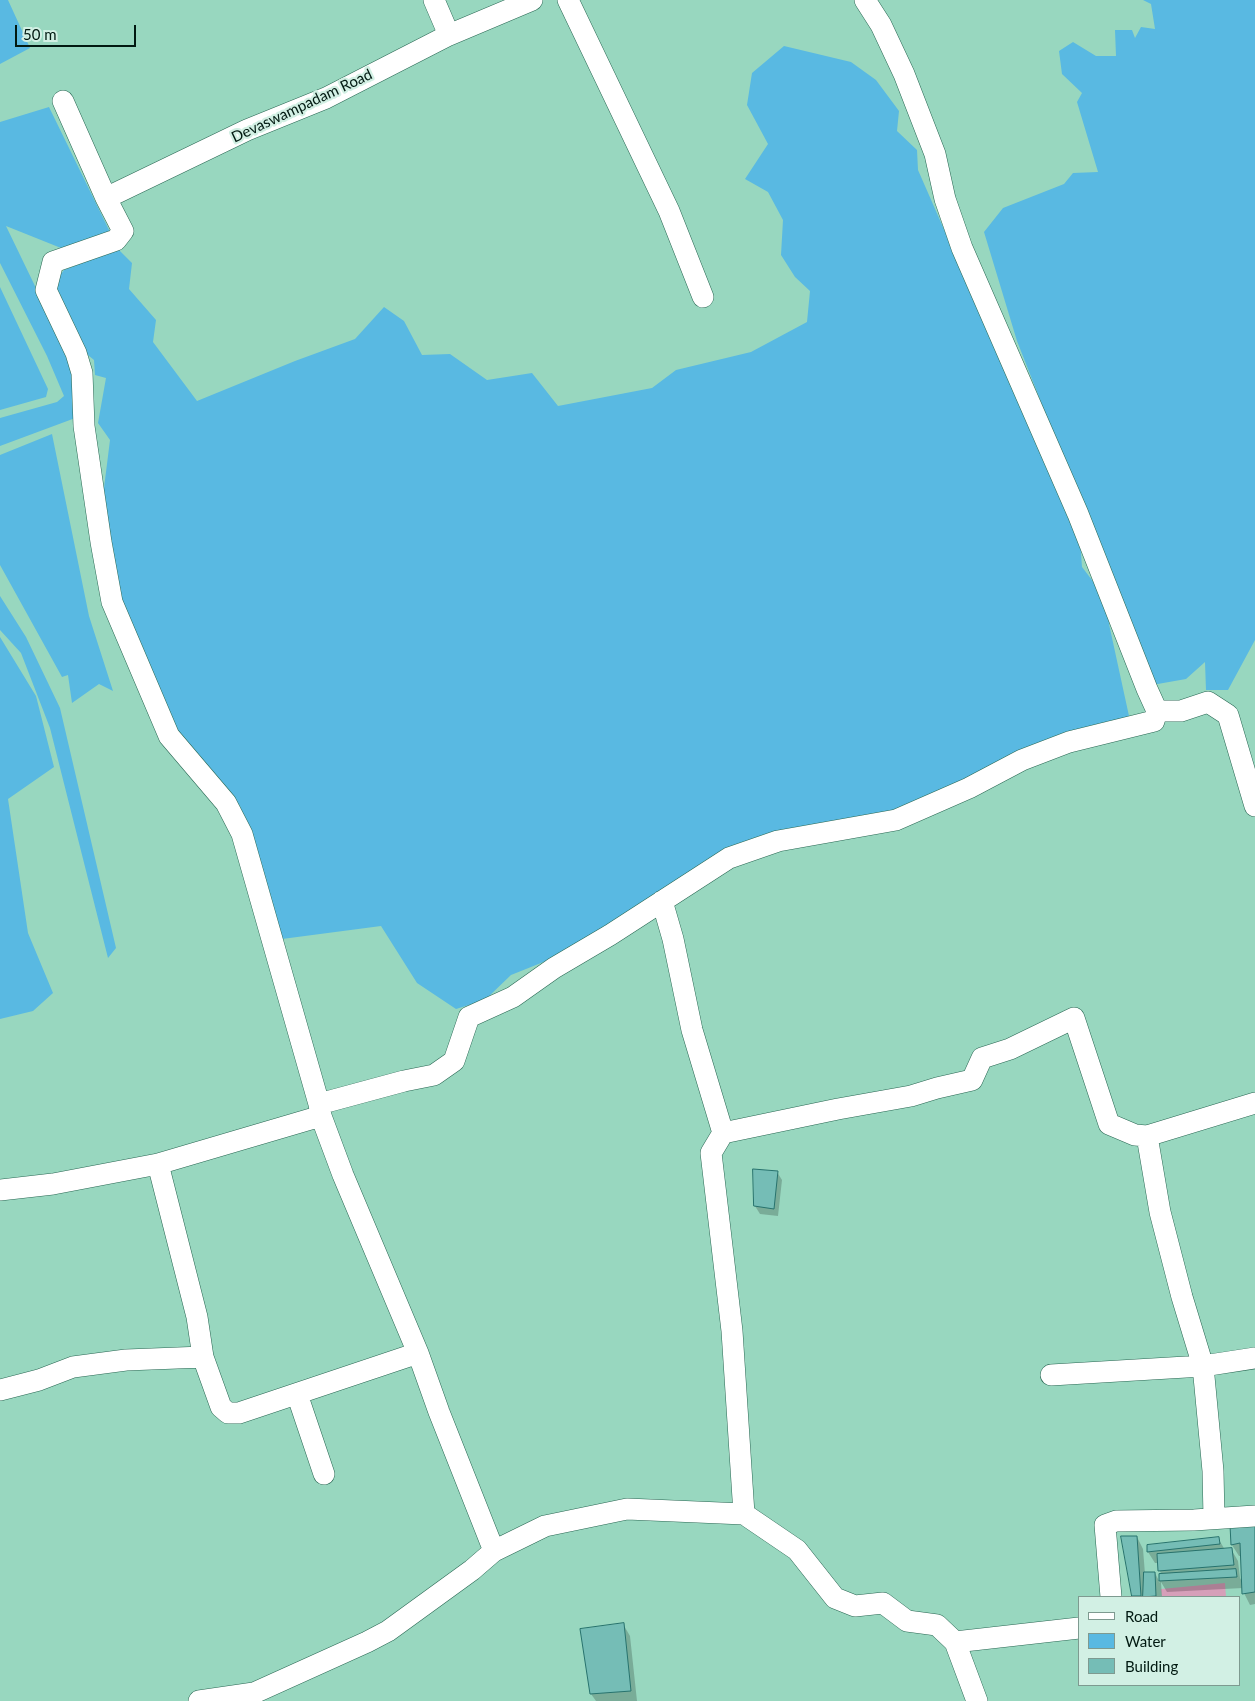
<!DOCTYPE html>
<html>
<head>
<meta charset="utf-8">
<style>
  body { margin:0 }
  #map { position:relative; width:1255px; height:1701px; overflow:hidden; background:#98d7bf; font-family:Lato,sans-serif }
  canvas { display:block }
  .legend { position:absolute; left:1078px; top:1596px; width:162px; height:90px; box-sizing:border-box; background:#d2f0e4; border:1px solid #7e9a90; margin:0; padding:6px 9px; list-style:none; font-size:15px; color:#011911 }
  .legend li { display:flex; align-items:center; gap:10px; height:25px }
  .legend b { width:25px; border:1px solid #7e9a90 }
  .scale { position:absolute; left:15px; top:25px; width:121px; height:22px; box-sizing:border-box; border:2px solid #011911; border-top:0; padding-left:6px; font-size:15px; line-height:18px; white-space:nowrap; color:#011911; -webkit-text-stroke:4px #d2f0e4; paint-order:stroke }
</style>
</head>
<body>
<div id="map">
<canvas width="1255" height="1701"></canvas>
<ul class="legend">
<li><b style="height:6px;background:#fff"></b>Road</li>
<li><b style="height:14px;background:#59b9e2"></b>Water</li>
<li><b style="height:14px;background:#75bdb6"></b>Building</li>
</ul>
<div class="scale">50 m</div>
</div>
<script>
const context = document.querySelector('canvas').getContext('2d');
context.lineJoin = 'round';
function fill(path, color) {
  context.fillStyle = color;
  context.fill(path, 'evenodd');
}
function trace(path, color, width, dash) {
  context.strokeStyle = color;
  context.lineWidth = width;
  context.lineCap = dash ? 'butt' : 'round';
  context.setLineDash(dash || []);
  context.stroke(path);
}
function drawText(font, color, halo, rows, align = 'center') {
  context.font = font + ' Lato,sans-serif';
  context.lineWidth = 4.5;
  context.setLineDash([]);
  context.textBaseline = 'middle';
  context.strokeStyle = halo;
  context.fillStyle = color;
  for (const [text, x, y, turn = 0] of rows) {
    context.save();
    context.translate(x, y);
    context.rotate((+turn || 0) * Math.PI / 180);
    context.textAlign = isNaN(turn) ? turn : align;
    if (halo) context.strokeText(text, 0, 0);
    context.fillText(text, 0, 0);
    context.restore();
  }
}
fill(new Path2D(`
  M 1225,1583 L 1226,1597 L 1162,1597 L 1161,1589 Z`), '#d69fb9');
fill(new Path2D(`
  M 0,0 L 8,0 L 30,48 L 0,64 Z
  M 1143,0 L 1255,0 L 1255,640 L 1228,690 L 1206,690 L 1205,662 L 1186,679 L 1152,685 L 1017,341 L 984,232 L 1003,208 L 1064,184 L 1073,173 L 1098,172 L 1077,102 L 1082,93 L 1062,74 L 1059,51 L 1073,42 L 1096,56 L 1116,56 L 1115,30 L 1132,30 L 1135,38 L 1141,27 L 1155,29 L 1151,4 Z
  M 784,46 L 851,62 L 876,80 L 899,111 L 897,131 L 917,150 L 918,170 L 1080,540 L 1082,567 L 1108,601 L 1109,624 L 1129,716 L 936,798 L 863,819 L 769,835 L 556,957 L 511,975 L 485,1000 L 456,1009 L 417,983 L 381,926 L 282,939 L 240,806 L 168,725 L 113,596 L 103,496 L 110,440 L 98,423 L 106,378 L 95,375 L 94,360 L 71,341 L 55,282 L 64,270 L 118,249 L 132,263 L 129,289 L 156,320 L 153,342 L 197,401 L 295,361 L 355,339 L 384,307 L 404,321 L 422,355 L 450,354 L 487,380 L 532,373 L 558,406 L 652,388 L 676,370 L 751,352 L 807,322 L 810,291 L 795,277 L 781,255 L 783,220 L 768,192 L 745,179 L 768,144 L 747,105 L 752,73 Z
  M 49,107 L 110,232 L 71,252 L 6,226 L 78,375 L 78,417 L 0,446 L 0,418 L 57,402 L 64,396 L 47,356 L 0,263 L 0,122 Z
  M 0,287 L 48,389 L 46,397 L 0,410 Z
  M 52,434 L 89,616 L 113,691 L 99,684 L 72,703 L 68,675 L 62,677 L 0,565 L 0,455 Z
  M 0,596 L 26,637 L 60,708 L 116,948 L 108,958 L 50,728 L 21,653 L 0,630 Z
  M 0,637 L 36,696 L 54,767 L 8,799 L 28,933 L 53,993 L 33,1011 L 0,1019 Z`), '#59b9e2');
fill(new Path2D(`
  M 777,1172 L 782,1180 L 778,1216 L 760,1214 L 755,1206 Z
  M 1255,1525 L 1255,1604 L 1250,1605 L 1244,1593 L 1243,1588 L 1167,1592 L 1161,1582 L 1162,1597 L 1134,1597 L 1137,1537 L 1143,1549 L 1145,1574 L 1155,1573 L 1160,1583 L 1160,1575 L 1162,1575 L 1159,1570 L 1159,1563 L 1155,1563 L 1148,1552 L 1218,1538 L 1225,1550 L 1231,1549 L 1238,1561 L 1240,1578 L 1243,1583 L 1242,1556 L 1239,1556 L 1232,1545 Z
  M 623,1624 L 630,1636 L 637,1701 L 596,1701 L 591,1694 Z`), '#0003');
const building = new Path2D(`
  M 753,1169 L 778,1171 L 774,1209 L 754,1206 Z
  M 1255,1523 L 1255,1592 L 1242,1594 L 1240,1543 L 1231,1545 L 1230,1525 Z
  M 1121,1536 L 1137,1536 L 1141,1596 L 1132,1596 Z
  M 1219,1537 L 1220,1544 L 1147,1552 L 1147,1545 Z
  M 1232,1548 L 1234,1565 L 1158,1571 L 1157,1554 Z
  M 1236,1569 L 1237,1577 L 1159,1581 L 1159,1574 Z
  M 1144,1572 L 1155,1572 L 1156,1596 L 1143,1597 Z
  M 624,1623 L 631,1691 L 590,1694 L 580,1629 Z`);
fill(building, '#75bdb6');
trace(building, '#27726d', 1);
const minor = new Path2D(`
  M 434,0 L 449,35
  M 568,0 L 669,211 L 703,297
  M 865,0 L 881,25 L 904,74 L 935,154 L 945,199 L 962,248 L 1078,514 L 1147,689 L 1157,711 L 1181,711 L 1208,702 L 1228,715 L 1255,806
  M 63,101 L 106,198
  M 662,901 L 673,939 L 692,1030 L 723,1133 L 838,1109 L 911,1096 L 937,1088 L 972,1080 L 982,1058 L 1010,1049 L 1074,1018 L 1109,1124 L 1135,1135 L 1147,1136
  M 319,1104 L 404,1081 L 434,1075 L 454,1061 L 469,1017 L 513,997 L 554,968 L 610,935 L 729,858 L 778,841 L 896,820 L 969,788 L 1022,760 L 1069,742 L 1154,721 L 1157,711
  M 723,1133 L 711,1153 L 732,1331 L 744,1514
  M 158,1164 L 197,1317 L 203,1357 L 221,1407 L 228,1413 L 239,1413 L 418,1353
  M 0,1190 L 53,1184 L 158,1164 L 321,1116
  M 1051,1375 L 1203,1366 L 1255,1358
  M 0,1390 L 39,1380 L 73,1367 L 126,1360 L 203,1357
  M 297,1394 L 324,1474
  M 1214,1518 L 1213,1471 L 1203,1366 L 1182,1297 L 1160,1212 L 1147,1136 L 1255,1103
  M 494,1551 L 439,1412 L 418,1353 L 343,1175 L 321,1116 L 319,1104 L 242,834 L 226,803 L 169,736 L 112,602 L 101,542 L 84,426 L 82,373 L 76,353 L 46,290 L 53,262 L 116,240 L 123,231 L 106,198 L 247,130 L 326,98 L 449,35 L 532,0
  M 1111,1597 L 1105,1525 L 1116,1521 L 1194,1520 L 1255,1516
  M 955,1642 L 1079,1628
  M 199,1701 L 254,1693 L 367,1642 L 388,1631 L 472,1570 L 494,1551 L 545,1526 L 627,1509 L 744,1514 L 797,1550 L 835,1598 L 855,1606 L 883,1603 L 907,1621 L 937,1625 L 955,1642 L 977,1701`);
trace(minor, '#296753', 22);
trace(minor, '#fff', 21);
drawText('15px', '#011911', '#d2f0e4', [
  ["Devaswampadam Road",302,106,-25]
]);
</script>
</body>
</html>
